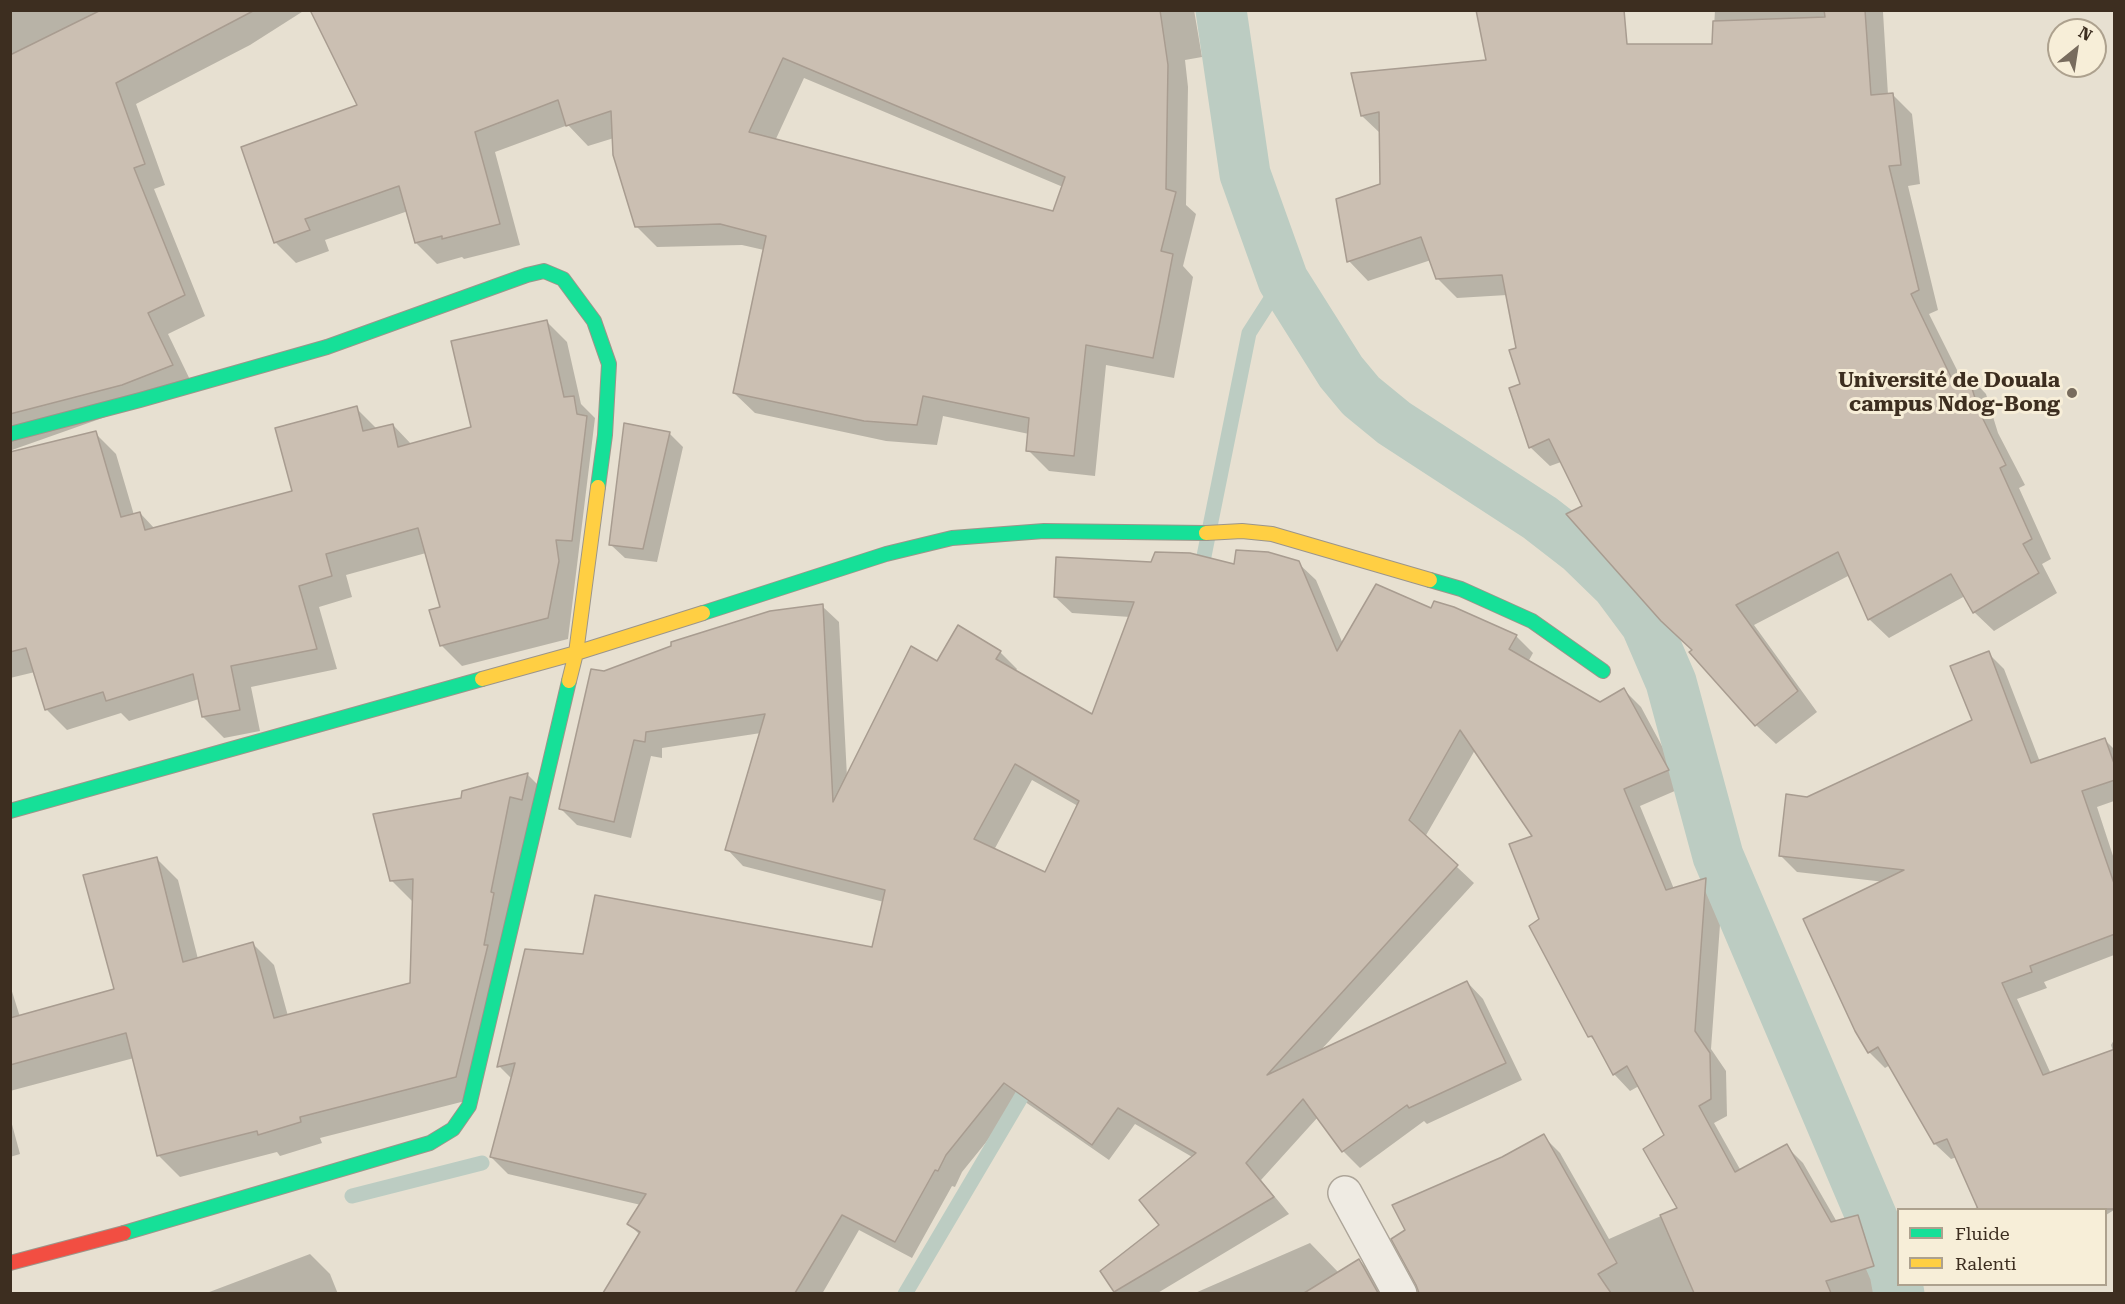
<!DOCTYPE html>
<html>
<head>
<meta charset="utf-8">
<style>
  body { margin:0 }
  #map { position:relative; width:2125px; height:1304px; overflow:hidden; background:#e7e0d1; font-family:"Roboto Serif",serif }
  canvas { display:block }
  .frame { position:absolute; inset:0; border:12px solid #3d2e20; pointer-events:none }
  .legend { position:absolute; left:1897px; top:1208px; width:210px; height:78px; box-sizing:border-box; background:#f7eed8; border:2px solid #ada18e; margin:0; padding:8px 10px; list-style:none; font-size:18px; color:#3d2e20 }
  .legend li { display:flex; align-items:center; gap:12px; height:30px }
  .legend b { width:30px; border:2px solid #ada18e }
  .north { position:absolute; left:2047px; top:18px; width:60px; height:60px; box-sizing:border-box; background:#f7eed8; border:2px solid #ada18e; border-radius:50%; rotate:30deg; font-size:16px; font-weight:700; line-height:24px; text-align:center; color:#3d2e20 }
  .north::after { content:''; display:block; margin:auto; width:21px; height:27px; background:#786c5e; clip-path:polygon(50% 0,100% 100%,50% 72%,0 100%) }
</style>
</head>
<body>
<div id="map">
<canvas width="2125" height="1304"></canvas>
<div class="frame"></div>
<ul class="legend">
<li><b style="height:8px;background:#16e098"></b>Fluide</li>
<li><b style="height:8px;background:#ffcf43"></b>Ralenti</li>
</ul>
<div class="north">N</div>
</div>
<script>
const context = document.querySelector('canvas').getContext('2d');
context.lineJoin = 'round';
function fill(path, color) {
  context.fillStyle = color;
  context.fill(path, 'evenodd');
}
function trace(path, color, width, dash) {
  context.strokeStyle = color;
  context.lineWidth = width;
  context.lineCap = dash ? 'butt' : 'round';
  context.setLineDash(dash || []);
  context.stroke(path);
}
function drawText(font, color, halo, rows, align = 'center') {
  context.font = font + ' "Roboto Serif",serif';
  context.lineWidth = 6;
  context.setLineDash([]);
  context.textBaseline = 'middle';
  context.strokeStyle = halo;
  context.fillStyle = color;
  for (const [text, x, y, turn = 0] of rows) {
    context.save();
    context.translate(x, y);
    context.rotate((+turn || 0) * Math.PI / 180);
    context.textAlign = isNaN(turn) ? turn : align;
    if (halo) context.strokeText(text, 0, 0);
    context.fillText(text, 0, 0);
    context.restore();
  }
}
fill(new Path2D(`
  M 10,10 L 305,10 L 250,45 L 136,104 L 165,185 L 154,189 L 205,316 L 168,334 L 193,386 L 12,450 L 12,454 L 95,433 L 116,454 L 134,515 L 140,513 L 155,529 L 294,492 L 356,408 L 377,429 L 393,425 L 412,445 L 472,429 L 546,321 L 567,342 L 581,404 L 595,418 L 568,639 L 462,666 L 441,645 L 441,608 L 426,553 L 346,575 L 352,597 L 319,607 L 337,669 L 251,687 L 260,731 L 224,738 L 203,717 L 199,699 L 129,721 L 121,713 L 67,730 L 46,709 L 35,672 L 10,678 Z
  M 312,10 L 1194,10 L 1202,57 L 1185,60 L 1188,87 L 1186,205 L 1196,214 L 1183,266 L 1193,277 L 1174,378 L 1106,365 L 1095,476 L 1049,471 L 1028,450 L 1029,434 L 943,416 L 937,445 L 886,441 L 755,413 L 734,393 L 764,250 L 742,245 L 657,247 L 636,226 L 614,138 L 588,146 L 568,125 L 495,152 L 520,245 L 464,259 L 462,257 L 437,264 L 416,243 L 408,211 L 325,240 L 329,251 L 296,263 L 275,242 L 359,106 ZM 804,78 L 1063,187 L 1054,213 L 775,141 Z
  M 1715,10 L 1910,10 L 1883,12 L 1888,95 L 1892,94 L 1912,114 L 1920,184 L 1908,186 L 1938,310 L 1929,314 L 1960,376 L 1967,374 L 1986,394 L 1998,433 L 2025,485 L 2019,488 L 2051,559 L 2042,564 L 2057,593 L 1994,631 L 1974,612 L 1965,596 L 1889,638 L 1869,619 L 1850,575 L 1754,625 L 1817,712 L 1776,744 L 1756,725 L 1694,650 L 1584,507 L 1561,462 L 1550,466 L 1530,447 L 1518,349 L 1507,295 L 1457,298 L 1437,278 L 1431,260 L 1368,281 L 1349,261 L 1381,185 L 1381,134 L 1362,116 L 1353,74 L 1587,160 L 1713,46 Z
  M 670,434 L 683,447 L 657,562 L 625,558 L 611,545 Z
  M 1298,563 L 1316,580 L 1343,644 L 1432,610 L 1454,608 L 1516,636 L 1533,653 L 1528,662 L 1600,704 L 1624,690 L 1641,707 L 1684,787 L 1640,806 L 1674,889 L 1705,880 L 1722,897 L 1711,1049 L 1726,1071 L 1727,1116 L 1714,1123 L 1741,1171 L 1786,1146 L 1803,1163 L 1837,1222 L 1857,1216 L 1874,1233 L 1890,1284 L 1889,1294 L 1420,1294 L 1418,1284 L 1502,1159 L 1543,1136 L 1560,1153 L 1609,1239 L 1679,1208 L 1666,1135 L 1639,1086 L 1630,1091 L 1614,1074 L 1598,1045 L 1590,1036 L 1541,920 L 1535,837 L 1475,750 L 1425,837 L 1474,883 L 1320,1051 L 1467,982 L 1483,999 L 1522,1080 L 1427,1124 L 1424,1121 L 1360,1168 L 1343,1151 L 1318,1117 L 1261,1180 L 1289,1214 L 1156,1294 L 1118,1294 L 1115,1291 L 1161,1226 L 1194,1158 L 1135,1124 L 1109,1160 L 1021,1099 L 962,1172 L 955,1187 L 952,1186 L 912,1258 L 859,1230 L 822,1294 L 605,1294 L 640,1235 L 629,1224 L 641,1205 L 508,1174 L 491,1157 L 512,1079 L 499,1066 L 584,956 L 874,949 L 884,902 L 743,866 L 727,849 L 761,733 L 662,748 L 662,758 L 651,756 L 631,838 L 577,825 L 560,808 L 605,672 L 822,606 L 839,622 L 847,777 L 938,663 L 1000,652 L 1017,669 L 1015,672 L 1093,717 L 1130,617 L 1072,613 L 1055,597 L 1236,565 ZM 1032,780 L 1078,806 L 1046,874 L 994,850 Z
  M 1988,653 L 2004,669 L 2040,762 L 2105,740 L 2114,749 L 2114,801 L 2097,807 L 2114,859 L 2114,958 L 2114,955 L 2044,982 L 2047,988 L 2017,999 L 2051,1074 L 2113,1051 L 2111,1045 L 2114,1040 L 2114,1210 L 2106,1215 L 2106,1210 L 1972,1210 L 1979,1206 L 1957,1157 L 1951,1159 L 1935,1144 L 1890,1065 L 1885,1068 L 1869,1052 L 1885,882 L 1797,872 L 1781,856 L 1807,799 L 1974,720 Z
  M 528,775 L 549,796 L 477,1098 L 320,1138 L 322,1143 L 280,1156 L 277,1152 L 180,1177 L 159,1156 L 134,1058 L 10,1091 L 10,985 L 20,1017 L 116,991 L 157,859 L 178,880 L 198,959 L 253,944 L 274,965 L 288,1016 L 411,985 L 413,902 L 391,880 L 462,800 L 464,792 Z
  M 10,1117 L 20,1154 L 10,1157 Z
  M 1310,1243 L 1339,1273 L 1359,1260 L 1376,1277 L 1385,1294 L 1195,1293 Z
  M 310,1254 L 330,1274 L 338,1294 L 204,1294 Z`), '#0003');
trace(new Path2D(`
  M 1200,576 L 1249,333 L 1283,280
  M 352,1196 L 482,1163
  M 905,1294 L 1032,1079`), '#bcccc2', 15);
trace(new Path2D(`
  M 1221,10 L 1245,174 L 1283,280 L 1341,372 L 1361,396 L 1394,423 L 1540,518 L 1580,549 L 1617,585 L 1646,624 L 1671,682 L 1718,856 L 1895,1272 L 1899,1294`), '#bcccc2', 51);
const building = new Path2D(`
  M 101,10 L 255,10 L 116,83 L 145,164 L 134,168 L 185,295 L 148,313 L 173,365 L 122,385 L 10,414 L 10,55 Z
  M 310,10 L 1160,10 L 1168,65 L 1166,189 L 1176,192 L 1161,251 L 1173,254 L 1153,358 L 1086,345 L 1074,456 L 1026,451 L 1029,418 L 923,396 L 917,425 L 864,421 L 733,393 L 766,236 L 720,224 L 635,227 L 613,155 L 611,111 L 566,126 L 558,100 L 475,132 L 500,224 L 442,239 L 442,236 L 415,243 L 399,186 L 305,219 L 310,230 L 274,243 L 241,147 L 357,105 ZM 783,58 L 1065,177 L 1053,211 L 749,132 Z
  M 1476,10 L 1624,10 L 1627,44 L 1712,44 L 1713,21 L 1825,17 L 1824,10 L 1865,10 L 1871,95 L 1893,93 L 1901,165 L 1889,166 L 1919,290 L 1911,294 L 1951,377 L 1967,372 L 1979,411 L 2006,465 L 2000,468 L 2032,539 L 2023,544 L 2039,573 L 1973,613 L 1951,574 L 1868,620 L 1838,552 L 1736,605 L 1798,691 L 1755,726 L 1689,652 L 1692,650 L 1661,621 L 1566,514 L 1582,506 L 1549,439 L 1529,448 L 1509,388 L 1520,384 L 1509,350 L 1516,348 L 1502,275 L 1436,279 L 1421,237 L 1347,262 L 1336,199 L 1380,184 L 1379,112 L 1361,116 L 1351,73 L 1486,60 Z
  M 547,320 L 564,397 L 574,396 L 577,414 L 587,416 L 572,541 L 556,540 L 559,561 L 548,618 L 440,646 L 429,610 L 440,607 L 418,528 L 326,554 L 332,576 L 299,586 L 317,649 L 231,666 L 240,710 L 202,717 L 193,674 L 106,701 L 103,692 L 45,710 L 26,648 L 10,652 L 10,452 L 96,431 L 121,517 L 140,512 L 145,530 L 292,491 L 275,428 L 357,406 L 363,431 L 393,424 L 398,447 L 471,427 L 451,341 Z
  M 624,423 L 670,432 L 643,549 L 609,545 Z
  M 1236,550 L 1268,552 L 1299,561 L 1337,651 L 1376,584 L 1431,608 L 1434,601 L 1454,607 L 1517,635 L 1509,649 L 1600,702 L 1624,688 L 1669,770 L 1624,789 L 1666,890 L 1706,878 L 1695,1031 L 1710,1053 L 1711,1099 L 1699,1106 L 1735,1172 L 1787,1144 L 1831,1222 L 1858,1215 L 1874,1266 L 1826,1281 L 1831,1293 L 1694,1293 L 1660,1215 L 1677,1208 L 1643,1149 L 1664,1135 L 1627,1066 L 1613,1075 L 1592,1036 L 1588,1037 L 1529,926 L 1539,919 L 1509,844 L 1532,836 L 1460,730 L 1409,820 L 1458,865 L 1267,1075 L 1467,981 L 1506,1063 L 1409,1108 L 1407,1105 L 1342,1152 L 1303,1099 L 1246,1163 L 1274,1197 L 1114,1292 L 1100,1271 L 1159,1225 L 1139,1200 L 1196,1153 L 1118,1108 L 1092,1145 L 1004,1083 L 946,1155 L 938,1171 L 935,1170 L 895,1242 L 842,1215 L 795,1293 L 603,1293 L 640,1232 L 627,1224 L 646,1194 L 490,1157 L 515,1063 L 497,1067 L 525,949 L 583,954 L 595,895 L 872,947 L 885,890 L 725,850 L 765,714 L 646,732 L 645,742 L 634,740 L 614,822 L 559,809 L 591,669 L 604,671 L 671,646 L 671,642 L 770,611 L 823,604 L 833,802 L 911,646 L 937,661 L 958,625 L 1001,651 L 996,659 L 1092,714 L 1134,602 L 1054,597 L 1056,557 L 1151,562 L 1155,552 L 1190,553 L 1234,564 ZM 1015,764 L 1079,801 L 1045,872 L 974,839 Z
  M 1989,651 L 2031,763 L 2105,738 L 2115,766 L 2115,780 L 2082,791 L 2115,886 L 2115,934 L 2030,966 L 2032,972 L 2002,983 L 2043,1075 L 2115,1049 L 2115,1209 L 1978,1209 L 1947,1139 L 1934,1144 L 1878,1047 L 1868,1053 L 1855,1031 L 1803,919 L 1904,870 L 1779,856 L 1786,794 L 1807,797 L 1972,720 L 1950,666 Z
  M 528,773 L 522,800 L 510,797 L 491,892 L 494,893 L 484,945 L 488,945 L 456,1077 L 300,1117 L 301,1122 L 258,1135 L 257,1131 L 157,1156 L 126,1033 L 10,1065 L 10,1018 L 114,989 L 83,875 L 157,857 L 183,962 L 253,942 L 274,1018 L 410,983 L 413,879 L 390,881 L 373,814 L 461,798 L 462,791 Z
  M 1544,1134 L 1617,1263 L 1598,1274 L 1611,1293 L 1419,1293 L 1416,1285 L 1391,1239 L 1405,1230 L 1392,1205 L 1502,1157 Z
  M 1359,1259 L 1378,1293 L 1304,1293 Z`);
fill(building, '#cbbfb2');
trace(building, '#a89c90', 1.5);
const street = new Path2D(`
  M 1345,1193 L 1400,1294`);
const fast = new Path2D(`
  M 10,434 L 140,400 L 327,347 L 527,275 L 544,271 L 563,279 L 594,321 L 609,364 L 605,435 L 598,487
  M 1430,580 L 1461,589 L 1532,621 L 1603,671
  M 703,613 L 886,554 L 952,538 L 1044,531 L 1206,533
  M 10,811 L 482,679
  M 124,1233 L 430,1143 L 453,1129 L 469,1106 L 569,681`);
const slow = new Path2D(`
  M 1206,533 L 1242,531 L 1272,534 L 1430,580
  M 482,679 L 576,653 L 703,613
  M 569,681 L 576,653 L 598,487`);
const jam = new Path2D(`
  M 10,1263 L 124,1233`);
trace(street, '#ada599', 36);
trace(fast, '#9c958a', 16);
trace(slow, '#9c958a', 16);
trace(jam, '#9c958a', 16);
trace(street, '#efebe3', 33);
trace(fast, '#16e098', 14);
trace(slow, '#ffcf43', 14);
trace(jam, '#f24e42', 14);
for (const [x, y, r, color] of [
  [2072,393,6,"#786c5e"]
]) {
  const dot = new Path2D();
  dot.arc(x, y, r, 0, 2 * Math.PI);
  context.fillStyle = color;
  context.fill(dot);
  trace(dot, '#f7eed8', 2);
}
drawText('bold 21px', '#3d2e20', '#f7eed8', [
  ["Université de Douala",2060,381],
  ["campus Ndog-Bong",2060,405]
], 'right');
</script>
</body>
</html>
